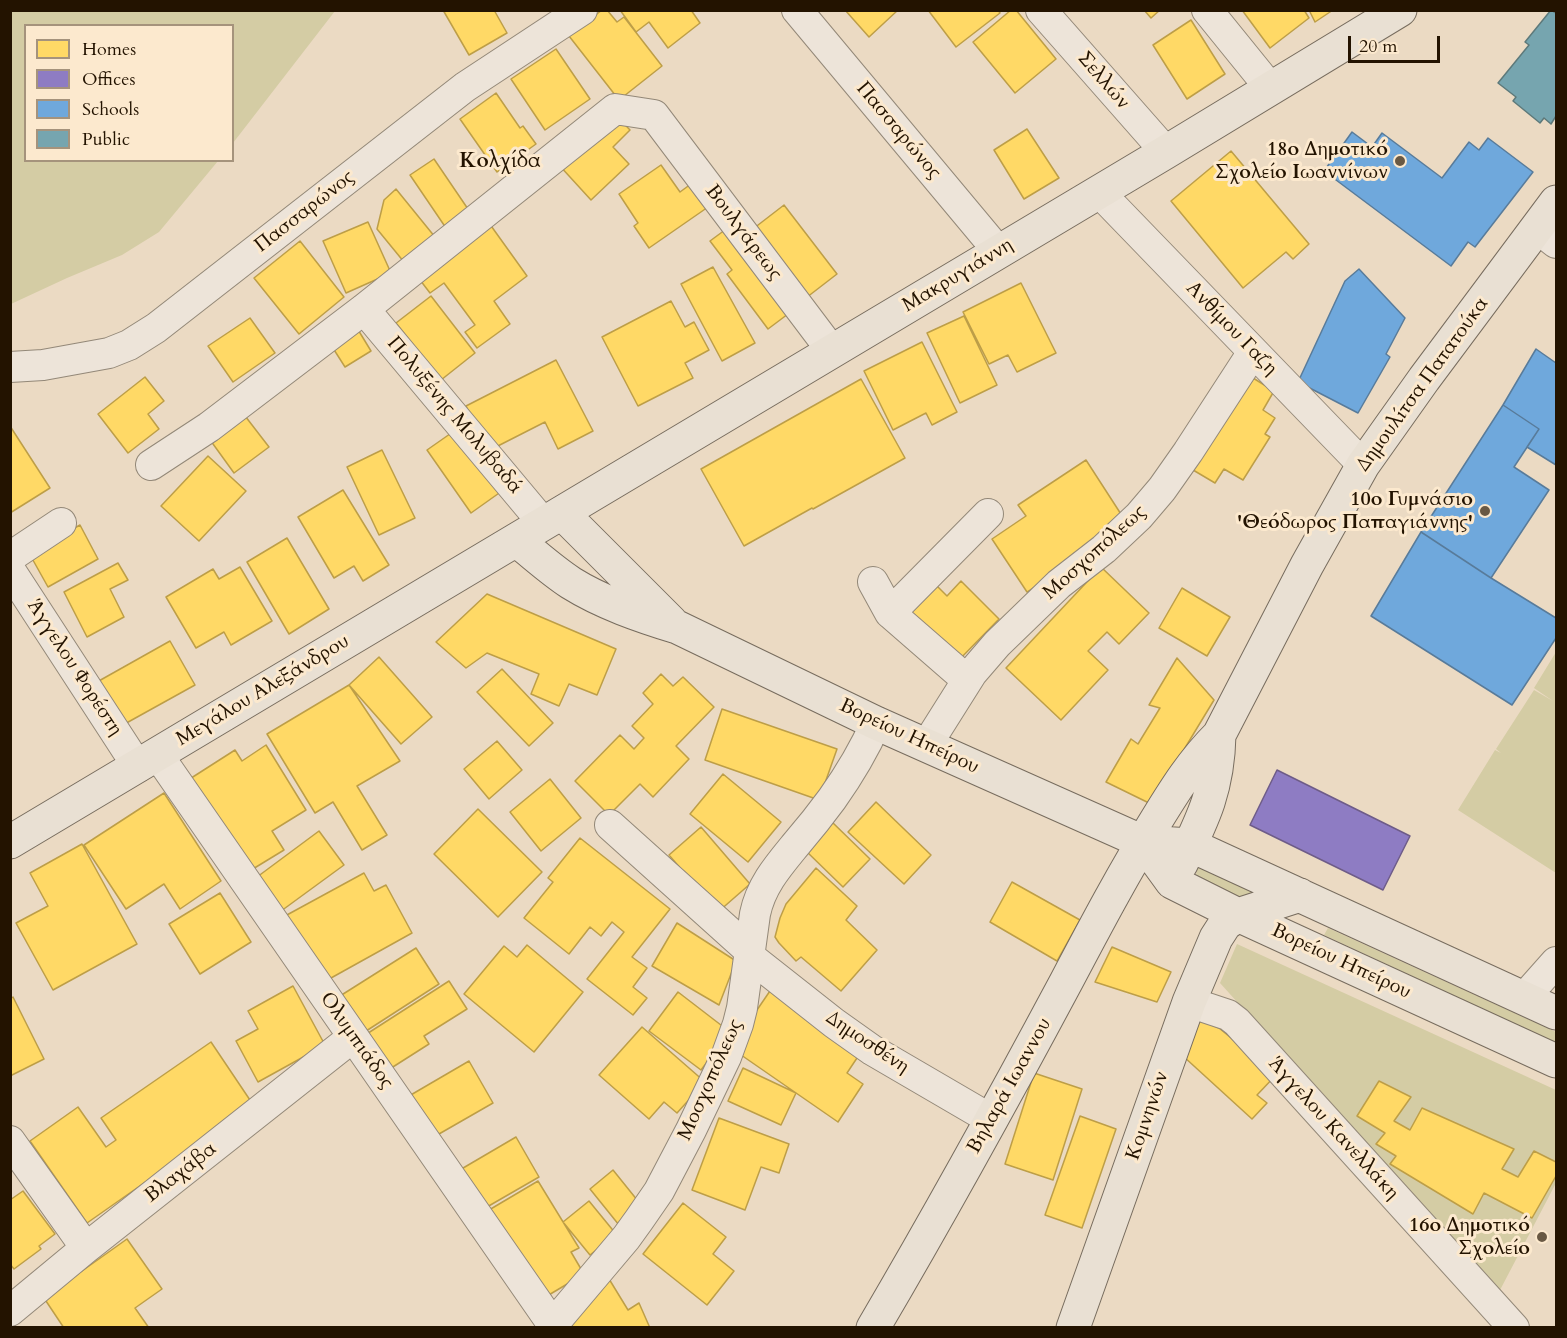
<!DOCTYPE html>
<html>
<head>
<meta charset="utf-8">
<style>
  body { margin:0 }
  #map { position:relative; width:1567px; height:1338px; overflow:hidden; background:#ebdac3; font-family:Cardo,serif }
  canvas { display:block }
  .frame { position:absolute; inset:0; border:12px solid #231300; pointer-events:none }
  .legend { position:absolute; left:24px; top:24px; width:210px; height:138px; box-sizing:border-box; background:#fce9ce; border:2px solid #a5937c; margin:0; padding:8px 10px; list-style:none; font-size:18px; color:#231300 }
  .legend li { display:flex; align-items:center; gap:12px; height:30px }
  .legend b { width:30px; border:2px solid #a5937c }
  .scale { position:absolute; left:1348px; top:36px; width:92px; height:27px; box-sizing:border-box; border:3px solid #231300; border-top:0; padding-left:8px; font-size:18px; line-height:21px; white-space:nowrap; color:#231300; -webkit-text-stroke:4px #fce9ce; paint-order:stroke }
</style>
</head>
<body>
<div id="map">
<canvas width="1567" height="1338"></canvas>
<div class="frame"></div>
<ul class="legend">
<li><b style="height:16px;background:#ffd966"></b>Homes</li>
<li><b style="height:16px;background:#8e7cc3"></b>Offices</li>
<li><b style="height:16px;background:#6fa8dc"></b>Schools</li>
<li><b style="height:16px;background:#76a5af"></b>Public</li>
</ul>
<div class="scale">20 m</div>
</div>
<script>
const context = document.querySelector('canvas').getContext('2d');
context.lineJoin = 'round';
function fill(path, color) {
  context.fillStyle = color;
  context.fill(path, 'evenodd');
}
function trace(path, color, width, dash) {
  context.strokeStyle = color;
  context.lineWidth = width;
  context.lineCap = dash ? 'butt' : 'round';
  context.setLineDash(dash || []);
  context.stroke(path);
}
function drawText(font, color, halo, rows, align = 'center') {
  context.font = font + ' Cardo,serif';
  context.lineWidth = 6;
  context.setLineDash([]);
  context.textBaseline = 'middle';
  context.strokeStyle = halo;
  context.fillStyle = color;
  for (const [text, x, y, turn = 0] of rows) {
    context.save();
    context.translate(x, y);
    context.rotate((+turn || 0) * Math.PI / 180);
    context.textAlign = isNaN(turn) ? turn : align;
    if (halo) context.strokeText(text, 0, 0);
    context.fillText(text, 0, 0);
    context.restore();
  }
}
fill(new Path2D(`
  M 10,11 L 11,10 L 335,11 L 233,143 L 232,26 L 26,26 L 26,160 L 218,161 L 159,232 L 122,255 L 67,278 L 11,304 Z
  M 1556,652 L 1556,873 L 1458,810 L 1495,750 L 1501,753 L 1496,749 L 1534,690 L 1553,701 L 1534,688 Z
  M 1198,866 L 1257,892 L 1251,902 L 1201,879 L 1196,875 Z
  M 1328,928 L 1556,1032 L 1556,1043 L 1324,935 Z
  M 1237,944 L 1556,1090 L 1556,1183 L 1499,1292 L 1220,983 Z`), '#d4cca4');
const homes = new Path2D(`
  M 443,10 L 494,10 L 507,33 L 469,55 Z
  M 602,10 L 607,10 L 617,22 L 624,17 L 662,66 L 619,100 L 569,36 Z
  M 620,10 L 691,10 L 700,23 L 668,48 L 649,22 L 636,32 Z
  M 845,10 L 898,10 L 869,37 Z
  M 928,10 L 998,10 L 1000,13 L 956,47 Z
  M 1011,10 L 1016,10 L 1056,59 L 1015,93 L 973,42 Z
  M 1144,10 L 1160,10 L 1151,18 Z
  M 1242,10 L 1304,10 L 1309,18 L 1270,48 Z
  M 1309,10 L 1333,10 L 1315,22 Z
  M 1191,20 L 1225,74 L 1187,99 L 1153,45 Z
  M 556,49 L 590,99 L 545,130 L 511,79 Z
  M 496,93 L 520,128 L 523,126 L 536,144 L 497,172 L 460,119 Z
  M 614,113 L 630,130 L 613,147 L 629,164 L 591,200 L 559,165 Z
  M 1027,129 L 1059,178 L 1024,199 L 994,150 Z
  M 1231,151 L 1309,244 L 1293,259 L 1286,252 L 1243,288 L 1171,201 Z
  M 434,159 L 470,212 L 446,228 L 410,175 Z
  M 661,165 L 680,192 L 695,181 L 711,205 L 649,248 L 634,226 L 638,223 L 619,194 Z
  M 396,189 L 435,237 L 404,262 L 377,229 L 384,200 Z
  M 784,205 L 837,274 L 802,301 L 749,232 Z
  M 368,222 L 391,273 L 346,293 L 323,241 Z
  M 489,223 L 527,276 L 494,301 L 510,324 L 477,348 L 465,332 L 475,325 L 444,283 L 430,293 L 417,276 Z
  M 733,224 L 796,308 L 768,329 L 727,274 L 732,270 L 710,241 Z
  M 300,241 L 344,297 L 299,334 L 254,278 Z
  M 713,267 L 755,343 L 722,361 L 681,284 Z
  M 1021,283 L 1056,353 L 1017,372 L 1008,355 L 989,364 L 963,312 Z
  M 431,296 L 475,353 L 441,380 L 396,323 Z
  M 671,301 L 685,327 L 694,322 L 709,350 L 685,363 L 693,378 L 638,406 L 602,337 Z
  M 964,316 L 997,385 L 960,403 L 927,333 Z
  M 250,318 L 275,353 L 233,382 L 208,346 Z
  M 357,328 L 371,351 L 345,367 L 331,345 Z
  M 922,342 L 957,412 L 932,425 L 926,413 L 893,430 L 864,371 Z
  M 556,360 L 593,431 L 558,449 L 545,422 L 488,451 L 466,406 Z
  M 1245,373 L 1274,391 L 1263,410 L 1275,418 L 1265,434 L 1270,437 L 1243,480 L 1224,469 L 1215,483 L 1188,467 Z
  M 145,377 L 164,401 L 148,414 L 159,429 L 128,453 L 98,414 Z
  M 861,379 L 905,458 L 813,509 L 812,508 L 744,546 L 701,469 Z
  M 242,412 L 269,447 L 234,473 L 208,437 Z
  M 10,426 L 50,488 L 10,513 Z
  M 457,429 L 502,491 L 471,513 L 427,450 Z
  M 382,450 L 415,518 L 379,535 L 347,467 Z
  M 208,456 L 246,491 L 199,541 L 161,506 Z
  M 1086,460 L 1128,525 L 1027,592 L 992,539 L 1026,516 L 1018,505 Z
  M 343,490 L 389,565 L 363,581 L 354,566 L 334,578 L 298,517 Z
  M 80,525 L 98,559 L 48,587 L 29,553 Z
  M 287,538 L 329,609 L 289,634 L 247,562 Z
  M 118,563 L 128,580 L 110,589 L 124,617 L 87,637 L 64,592 Z
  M 240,567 L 272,621 L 231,645 L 224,632 L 196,648 L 166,597 L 213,569 L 219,579 Z
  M 1101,567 L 1149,613 L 1119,644 L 1107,632 L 1088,651 L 1108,670 L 1061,720 L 1006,668 Z
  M 930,579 L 947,596 L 961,581 L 999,619 L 955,664 L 900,609 Z
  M 1182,588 L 1230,617 L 1207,656 L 1159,628 Z
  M 487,594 L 616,649 L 597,695 L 569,684 L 559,706 L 531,694 L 539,674 L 487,653 L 466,668 L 436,642 Z
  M 170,641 L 195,685 L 121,726 L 97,682 Z
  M 379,657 L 432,717 L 401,744 L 349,685 Z
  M 1177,658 L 1214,700 L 1151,804 L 1106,782 L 1131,739 L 1138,744 L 1160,708 L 1149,705 Z
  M 502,669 L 553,723 L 529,746 L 477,692 Z
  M 661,674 L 673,686 L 683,677 L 714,707 L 676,746 L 689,759 L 653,797 L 640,784 L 609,815 L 575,781 L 620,735 L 634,749 L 644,738 L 632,726 L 653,704 L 643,693 Z
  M 349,685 L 400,761 L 357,786 L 387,835 L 362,850 L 333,802 L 315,813 L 267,734 Z
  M 722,709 L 837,749 L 819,800 L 705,760 Z
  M 497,741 L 522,770 L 489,799 L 464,769 Z
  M 266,745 L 306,810 L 272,831 L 284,850 L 243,875 L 185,782 L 235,750 L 242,761 Z
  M 723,774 L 781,822 L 748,862 L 690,814 Z
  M 550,779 L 581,818 L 541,851 L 510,812 Z
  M 164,793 L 221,881 L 180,909 L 164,884 L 126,909 L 84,845 Z
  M 876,802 L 931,855 L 904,884 L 848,832 Z
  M 478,809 L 542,872 L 498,917 L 434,854 Z
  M 832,822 L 870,859 L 843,887 L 805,850 Z
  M 701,827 L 750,884 L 718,912 L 669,855 Z
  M 319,831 L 344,865 L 277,914 L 253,880 Z
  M 580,838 L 670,909 L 632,957 L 647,968 L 633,987 L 647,998 L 633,1015 L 587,979 L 624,932 L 612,922 L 601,936 L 590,927 L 569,954 L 524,918 L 553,882 L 548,878 Z
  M 82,844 L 137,944 L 53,990 L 16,923 L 48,906 L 30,873 Z
  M 816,868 L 857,906 L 846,920 L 877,950 L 841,991 L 801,957 L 796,961 L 779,943 L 775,937 L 780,918 L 786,904 Z
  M 364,873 L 374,891 L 386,885 L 412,933 L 322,983 L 285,916 Z
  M 1012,882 L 1080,920 L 1057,961 L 990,922 Z
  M 220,893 L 251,942 L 200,974 L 169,924 Z
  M 677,923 L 736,961 L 719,1005 L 652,966 Z
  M 527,945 L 583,992 L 534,1052 L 464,994 L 504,946 L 517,957 Z
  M 1112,947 L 1171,972 L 1157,1002 L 1095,982 Z
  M 416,948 L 439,984 L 363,1033 L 340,996 Z
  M 449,981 L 467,1009 L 424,1036 L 429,1044 L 385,1072 L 362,1037 Z
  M 293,986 L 325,1045 L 258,1082 L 236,1041 L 258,1029 L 248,1011 Z
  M 772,988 L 863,1049 L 847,1073 L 863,1084 L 838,1122 L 731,1048 Z
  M 678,992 L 730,1032 L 701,1070 L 649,1031 Z
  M 13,997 L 44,1059 L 10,1076 L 10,999 Z
  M 1197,1019 L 1219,1028 L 1276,1075 L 1257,1095 L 1267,1103 L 1252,1119 L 1183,1056 Z
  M 642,1027 L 705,1082 L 677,1113 L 664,1102 L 649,1119 L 599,1075 Z
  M 211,1042 L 254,1106 L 87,1223 L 30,1141 L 78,1107 L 106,1147 L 116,1140 L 101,1118 Z
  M 469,1061 L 493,1103 L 432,1138 L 409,1096 Z
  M 743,1068 L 796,1093 L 781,1125 L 728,1101 Z
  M 1034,1073 L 1082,1089 L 1053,1180 L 1005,1164 Z
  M 1379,1081 L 1411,1097 L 1394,1121 L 1410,1130 L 1422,1108 L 1514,1149 L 1502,1169 L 1518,1177 L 1534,1151 L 1556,1162 L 1556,1176 L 1532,1218 L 1484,1193 L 1473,1214 L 1390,1164 L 1396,1156 L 1376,1144 L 1385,1133 L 1357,1116 Z
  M 1080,1116 L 1116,1129 L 1082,1228 L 1045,1215 Z
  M 719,1118 L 789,1144 L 779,1173 L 761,1167 L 745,1210 L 692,1190 Z
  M 516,1137 L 539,1177 L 480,1211 L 458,1171 Z
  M 613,1170 L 642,1206 L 619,1225 L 590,1189 Z
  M 538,1181 L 579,1248 L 571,1252 L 584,1274 L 542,1299 L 489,1210 Z
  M 23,1191 L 55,1234 L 39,1246 L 41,1249 L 14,1269 L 10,1264 L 10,1200 Z
  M 589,1201 L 616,1234 L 590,1255 L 563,1222 Z
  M 683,1203 L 726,1237 L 713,1254 L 734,1271 L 707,1305 L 643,1254 Z
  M 127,1239 L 162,1289 L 135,1308 L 149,1328 L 64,1328 L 44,1298 Z
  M 606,1274 L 628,1310 L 639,1303 L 650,1328 L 557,1328 Z`);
fill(homes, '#ffd966');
trace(homes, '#bd9e47', 1.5);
const offices = new Path2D(`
  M 1277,770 L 1410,836 L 1383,890 L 1250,825 Z`);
fill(offices, '#8e7cc3');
trace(offices, '#6e5c88', 1.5);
const schools = new Path2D(`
  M 1352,132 L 1372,147 L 1382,133 L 1442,178 L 1469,142 L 1479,150 L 1488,138 L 1533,172 L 1475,247 L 1468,242 L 1451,266 L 1324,171 Z
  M 1359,269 L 1405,318 L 1386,354 L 1390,357 L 1358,413 L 1298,382 L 1345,281 Z
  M 1536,349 L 1556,363 L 1556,465 L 1527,447 L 1539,429 L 1503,405 Z
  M 1503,405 L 1539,429 L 1514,467 L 1549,490 L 1491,578 L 1421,532 Z
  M 1421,532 L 1491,578 L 1556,618 L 1556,638 L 1512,705 L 1371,616 Z`);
fill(schools, '#6fa8dc');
trace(schools, '#587b9a', 1.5);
const public = new Path2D(`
  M 1551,10 L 1556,13 L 1556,116 L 1551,124 L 1544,118 L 1540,123 L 1513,101 L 1516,97 L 1498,83 L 1529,45 L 1525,42 Z`);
fill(public, '#76a5af');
trace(public, '#5d797a', 1.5);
const minor = new Path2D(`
  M 797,10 L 999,252
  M 1041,10 L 1166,152
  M 1207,10 L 1271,89
  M 1099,192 L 1363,465
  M 1537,228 L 1556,243
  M 364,309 L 544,524
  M 10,367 L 43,365 L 109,353 L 129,345 L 156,328 L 465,87 L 582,10
  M 151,465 L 209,427 L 364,309 L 615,109 L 654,115 L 832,351
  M 10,557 L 61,523
  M 10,570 L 138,767
  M 873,582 L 890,613 L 967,680
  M 890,613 L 988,514
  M 926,746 L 972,673 L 997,644 L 1059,584 L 1104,549 L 1139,516 L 1162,489 L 1188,452 L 1253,352
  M 158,755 L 555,1328
  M 610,825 L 749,950
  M 749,956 L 834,1023 L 872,1050 L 992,1120
  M 1524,998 L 1556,962
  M 1189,1002 L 1228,1015 L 1237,1022 L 1514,1328
  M 10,1141 L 86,1248
  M 10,1311 L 86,1248 L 353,1037
  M 550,1328 L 626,1238 L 639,1220 L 659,1191 L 691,1130 L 726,1057 L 738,1024 L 742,1008 L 755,914 C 761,885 779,865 797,843 C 809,829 821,814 832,799 C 849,775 864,750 876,723`);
const major = new Path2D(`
  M 562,513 L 671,622
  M 516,540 C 534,554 551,570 571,583 C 603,603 641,616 677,627 L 876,723 L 1143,842 L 1190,845 L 1556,1013
  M 10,842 L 1166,152 L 1400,10
  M 1143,842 L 1172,882 L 1238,915 L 1556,1061
  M 1181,864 C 1204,817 1218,788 1219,735
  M 873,1328 C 940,1214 1004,1098 1066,982 C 1095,927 1124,872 1157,819 C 1176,788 1193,761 1219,735 L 1307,565 L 1363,465 L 1424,379 L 1556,202
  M 1073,1328 L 1189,1002 L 1216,938 L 1225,924 L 1238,915 L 1300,895`);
trace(minor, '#938878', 32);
trace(major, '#776c5e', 35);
trace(minor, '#ede4d9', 30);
trace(major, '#e9e0d3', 33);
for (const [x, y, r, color] of [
  [1400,161,6,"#695944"],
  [1485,511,6,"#695944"],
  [1542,1237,6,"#695944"]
]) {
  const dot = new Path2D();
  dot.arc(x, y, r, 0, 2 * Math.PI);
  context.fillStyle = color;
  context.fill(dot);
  trace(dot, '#fce9ce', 2);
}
drawText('20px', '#231300', '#fce9ce', [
  ["Σελλών",1103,81,49],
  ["Πασσαρώνος",898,131,50],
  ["Πασσαρώνος",305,212,-38],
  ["Βουλγάρεως",743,233,53],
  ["Μακρυγιάννη",958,276,-31],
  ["Ανθίμου Γαζη",1231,329,46],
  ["Δημουλίτσα Πατατούκα",1423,385,-54],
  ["Πολυξένης Μολυβαδά",454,416,50],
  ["Μοσχοπόλεως",1095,553,-42],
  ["Άγγελου Φορέστη",74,668,57],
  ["Μεγάλου Αλεξάνδρου",263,691,-31],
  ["Βορείου Ηπείρου",909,737,25],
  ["Βορείου Ηπείρου",1341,962,25],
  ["Ολυμπιάδος",356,1041,55],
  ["Δημοσθένη",867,1043,34],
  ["Μοσχοπόλεως",711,1080,-66],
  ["Βηλαρά Ιωαννου",1010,1086,-61],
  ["Κομνηνών",1148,1116,-71],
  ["Άγγελου Κανελλάκη",1333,1129,48],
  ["Βλαχάβα",181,1173,-38]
]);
drawText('bold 20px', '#231300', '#fce9ce', [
  ["18ο Δημοτικό",1388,150],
  ["Σχολείο Ιωαννίνων",1388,173],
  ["10ο Γυμνάσιο",1473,500],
  ["'Θεόδωρος Παπαγιάννης'",1473,523],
  ["16ο Δημοτικό",1530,1226],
  ["Σχολείο",1530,1249]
], 'right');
drawText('bold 21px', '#231300', '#fce9ce', [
  ["Κολχίδα",500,162]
]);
</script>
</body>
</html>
